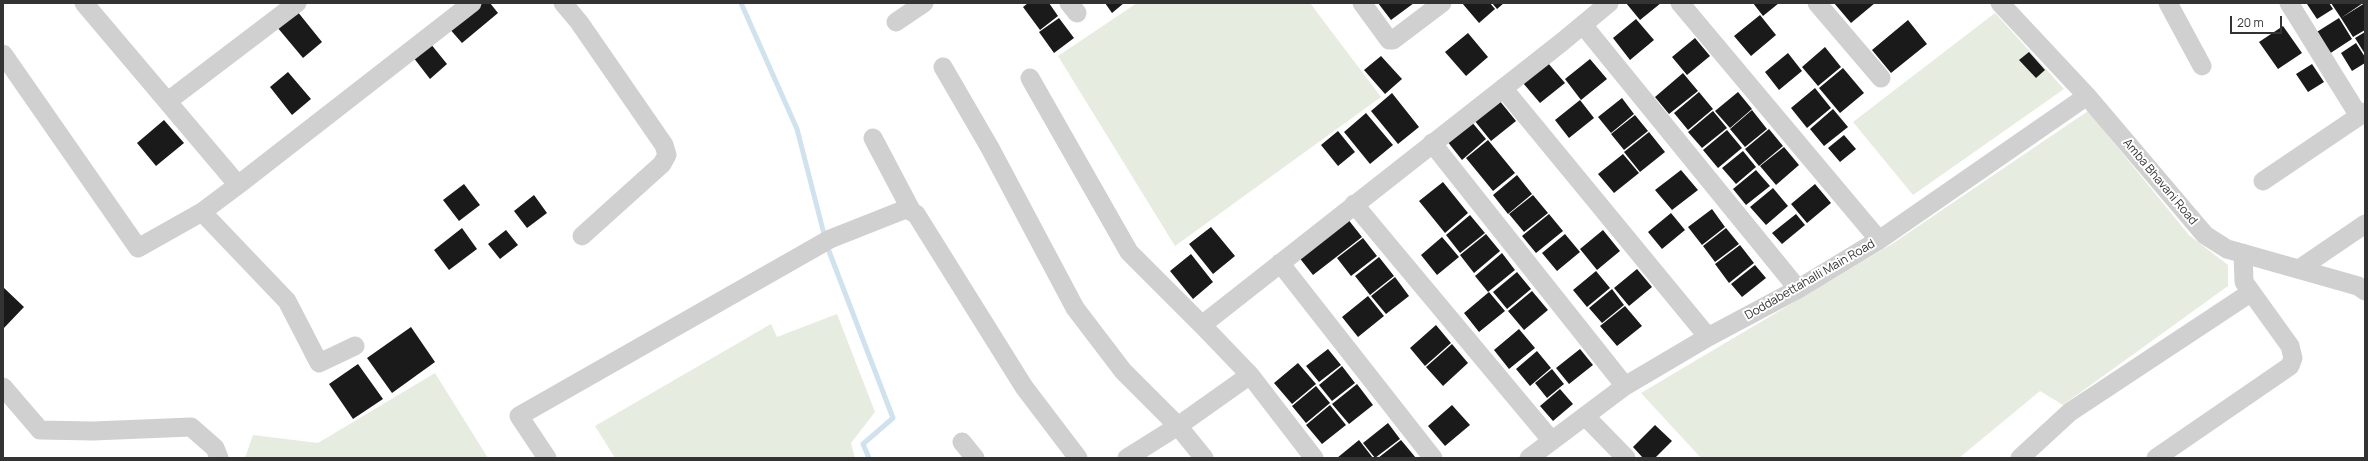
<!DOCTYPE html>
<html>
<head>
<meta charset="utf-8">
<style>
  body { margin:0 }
  #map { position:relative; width:2368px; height:461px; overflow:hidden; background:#fff; font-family:Manrope,sans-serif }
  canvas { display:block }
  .frame { position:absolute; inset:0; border:4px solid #333; pointer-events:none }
  .scale { position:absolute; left:2230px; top:16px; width:52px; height:18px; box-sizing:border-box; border:2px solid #333; border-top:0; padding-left:5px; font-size:12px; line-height:14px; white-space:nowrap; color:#333; -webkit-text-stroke:3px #fff; paint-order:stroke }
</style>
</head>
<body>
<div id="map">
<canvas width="2368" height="461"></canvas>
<div class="frame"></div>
<div class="scale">20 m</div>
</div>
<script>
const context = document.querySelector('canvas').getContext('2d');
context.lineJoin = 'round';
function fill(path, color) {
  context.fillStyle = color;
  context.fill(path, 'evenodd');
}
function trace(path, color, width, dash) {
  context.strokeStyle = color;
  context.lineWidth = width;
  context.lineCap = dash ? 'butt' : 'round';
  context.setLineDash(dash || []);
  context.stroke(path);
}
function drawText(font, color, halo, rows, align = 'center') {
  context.font = font + ' Manrope,sans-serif';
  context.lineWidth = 4;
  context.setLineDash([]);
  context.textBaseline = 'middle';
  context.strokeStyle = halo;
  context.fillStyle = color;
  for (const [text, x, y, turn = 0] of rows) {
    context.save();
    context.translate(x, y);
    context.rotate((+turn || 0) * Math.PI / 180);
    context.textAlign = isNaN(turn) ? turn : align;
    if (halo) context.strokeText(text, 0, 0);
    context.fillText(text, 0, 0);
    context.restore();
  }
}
fill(new Path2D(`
  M 1137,3 L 1310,3 L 1381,97 L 1175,246 L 1058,56 Z
  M 1995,13 L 2064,89 L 1913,195 L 1853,122 Z
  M 2088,111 L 2189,235 L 2228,265 L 2228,286 L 2063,405 L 2040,391 L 1959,458 L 1701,458 L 1641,393 L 1892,244 Z
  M 837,314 L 875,412 L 851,443 L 855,458 L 615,458 L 595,426 L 771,324 L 777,337 Z
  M 435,373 L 488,458 L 245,458 L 253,435 L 318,443 Z`), '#e6ecdf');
trace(new Path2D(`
  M 741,3 L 797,129 L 825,238
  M 827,246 L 893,418 L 863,444 L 869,458`), '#cfe2ee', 5);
fill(new Path2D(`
  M 478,3 L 490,3 L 498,13 L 462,43 L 448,27 Z
  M 1028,3 L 1049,3 L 1058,16 L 1040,30 L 1023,7 Z
  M 1105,3 L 1124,3 L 1112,13 Z
  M 1378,3 L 1414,3 L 1391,20 Z
  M 1462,3 L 1490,3 L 1495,9 L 1479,23 Z
  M 1492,3 L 1504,3 L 1497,9 Z
  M 1626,3 L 1661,3 L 1640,20 Z
  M 1753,3 L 1779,3 L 1763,16 Z
  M 1834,3 L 1875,3 L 1851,23 Z
  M 2329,3 L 2333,9 L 2317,19 L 2307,4 Z
  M 2331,3 L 2363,3 L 2341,18 Z
  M 2365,3 L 2365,30 L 2353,37 L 2341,18 Z
  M 297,11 L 322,42 L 303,58 L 277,27 Z
  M 1760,15 L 1776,35 L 1751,56 L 1734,36 Z
  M 1059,18 L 1074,38 L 1054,53 L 1039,32 Z
  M 2339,18 L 2352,39 L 2326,56 L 2312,35 Z
  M 1636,19 L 1654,40 L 1630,60 L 1613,38 Z
  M 1908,20 L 1927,44 L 1891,73 L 1872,50 Z
  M 2283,26 L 2302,53 L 2278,69 L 2259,42 Z
  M 2365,32 L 2365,54 L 2355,38 Z
  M 1468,33 L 1488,57 L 1466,76 L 1445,52 Z
  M 1695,38 L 1710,56 L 1687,75 L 1672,57 Z
  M 430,43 L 447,64 L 430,79 L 413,57 Z
  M 2356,43 L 2365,57 L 2365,63 L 2352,71 L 2341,53 Z
  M 1825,47 L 1841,67 L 1818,86 L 1802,67 Z
  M 2029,52 L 2045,70 L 2036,78 L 2019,60 Z
  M 1788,53 L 1802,71 L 1779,90 L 1765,72 Z
  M 1381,56 L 1402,79 L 1385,94 L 1364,70 Z
  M 1590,59 L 1607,79 L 1581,100 L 1565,79 Z
  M 1548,63 L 1565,83 L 1540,103 L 1523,83 Z
  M 2312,64 L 2324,82 L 2308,92 L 2296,74 Z
  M 1843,68 L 1864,93 L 1840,113 L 1819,88 Z
  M 288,72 L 311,99 L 292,115 L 270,87 Z
  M 1683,73 L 1698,91 L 1669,114 L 1655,97 Z
  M 1815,88 L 1831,108 L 1807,128 L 1791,108 Z
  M 1699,92 L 1713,109 L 1688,130 L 1674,113 Z
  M 1738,92 L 1752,109 L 1730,128 L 1715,111 Z
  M 1392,93 L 1419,127 L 1398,144 L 1371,111 Z
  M 1622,98 L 1634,114 L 1611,133 L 1598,117 Z
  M 1499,100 L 1516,121 L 1491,141 L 1474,120 Z
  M 1580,100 L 1594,118 L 1569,138 L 1555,120 Z
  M 1833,109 L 1848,127 L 1824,146 L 1810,129 Z
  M 1752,110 L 1767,129 L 1745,147 L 1730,129 Z
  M 1713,111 L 1727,128 L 1702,148 L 1688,132 Z
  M 1366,113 L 1393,145 L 1370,164 L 1344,132 Z
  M 1635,115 L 1648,131 L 1624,150 L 1611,134 Z
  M 164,120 L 184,143 L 156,166 L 137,143 Z
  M 1471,121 L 1486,139 L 1462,160 L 1447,141 Z
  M 1769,129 L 1783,146 L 1759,166 L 1745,149 Z
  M 1727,130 L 1742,148 L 1718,168 L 1703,150 Z
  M 1338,131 L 1355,152 L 1338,166 L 1321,145 Z
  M 1649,132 L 1665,152 L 1640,172 L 1624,152 Z
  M 1844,135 L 1856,149 L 1840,162 L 1828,148 Z
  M 1488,140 L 1515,173 L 1493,191 L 1466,158 Z
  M 1784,147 L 1799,165 L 1776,185 L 1760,166 Z
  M 1743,151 L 1756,167 L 1736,184 L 1722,168 Z
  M 1623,154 L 1639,173 L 1614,193 L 1598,174 Z
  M 1681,170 L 1698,190 L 1672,210 L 1655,190 Z
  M 1756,170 L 1770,186 L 1746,205 L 1733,189 Z
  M 1517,175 L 1532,194 L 1508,214 L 1493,195 Z
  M 1443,182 L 1468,213 L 1445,233 L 1419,201 Z
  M 464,184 L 480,205 L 459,221 L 443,200 Z
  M 1815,184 L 1831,203 L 1807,223 L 1791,204 Z
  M 1773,188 L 1788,206 L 1766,225 L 1750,207 Z
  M 534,195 L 547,213 L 527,228 L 514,211 Z
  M 1533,195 L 1548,213 L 1524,232 L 1509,214 Z
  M 1712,209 L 1725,227 L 1702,245 L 1688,227 Z
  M 1671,213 L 1685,230 L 1662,249 L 1648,232 Z
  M 1549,214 L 1563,231 L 1536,253 L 1522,236 Z
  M 1796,214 L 1805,225 L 1782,244 L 1772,233 Z
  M 1470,215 L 1485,233 L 1460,253 L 1446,235 Z
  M 1347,218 L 1362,237 L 1313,275 L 1298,256 Z
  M 1211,227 L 1235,256 L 1213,274 L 1189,244 Z
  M 462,228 L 477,249 L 449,270 L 434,250 Z
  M 1726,228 L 1739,244 L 1715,262 L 1703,246 Z
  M 506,230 L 518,245 L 500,259 L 488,244 Z
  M 1603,230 L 1620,251 L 1597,270 L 1580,249 Z
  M 1486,234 L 1500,251 L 1474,273 L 1460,255 Z
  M 1565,234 L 1580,252 L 1557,271 L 1542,253 Z
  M 1442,237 L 1459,257 L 1437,275 L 1421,255 Z
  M 1363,238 L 1377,256 L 1351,276 L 1337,258 Z
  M 1740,245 L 1754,263 L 1729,283 L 1715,264 Z
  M 1502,253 L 1515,270 L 1488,292 L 1475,276 Z
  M 1191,254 L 1213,282 L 1193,299 L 1170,271 Z
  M 1379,257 L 1394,276 L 1370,295 L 1355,276 Z
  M 1755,265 L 1766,278 L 1742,297 L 1731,284 Z
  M 1637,269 L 1652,287 L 1629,306 L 1614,288 Z
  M 1596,271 L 1610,288 L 1587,307 L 1573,290 Z
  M 1517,272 L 1531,289 L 1507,309 L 1493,292 Z
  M 1395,277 L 1409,296 L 1386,314 L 1371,296 Z
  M 3,287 L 24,307 L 3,329 Z
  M 1612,289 L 1624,305 L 1602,323 L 1589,308 Z
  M 1532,291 L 1548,310 L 1524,330 L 1508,311 Z
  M 1489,292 L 1505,311 L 1479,332 L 1464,313 Z
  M 1368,296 L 1384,316 L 1358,337 L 1342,317 Z
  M 1625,306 L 1642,326 L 1617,346 L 1600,326 Z
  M 1436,325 L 1451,343 L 1425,366 L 1410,348 Z
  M 411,327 L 435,362 L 392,393 L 367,358 Z
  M 1519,329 L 1535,348 L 1509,369 L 1494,350 Z
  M 1452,344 L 1468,363 L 1443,386 L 1426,367 Z
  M 1328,349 L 1341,365 L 1319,382 L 1306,366 Z
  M 1580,349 L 1593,365 L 1569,384 L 1556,368 Z
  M 1537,351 L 1551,368 L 1530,386 L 1516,369 Z
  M 1298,363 L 1316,384 L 1292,404 L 1274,383 Z
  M 358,364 L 383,399 L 353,419 L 329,384 Z
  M 1342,366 L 1355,383 L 1332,401 L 1319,385 Z
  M 1552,369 L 1564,384 L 1547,398 L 1535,383 Z
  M 1357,384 L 1373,405 L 1349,424 L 1332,404 Z
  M 1316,386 L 1330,403 L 1306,423 L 1292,406 Z
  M 1560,389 L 1573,404 L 1553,421 L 1540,406 Z
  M 1330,405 L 1346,425 L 1322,444 L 1306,425 Z
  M 1452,405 L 1470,425 L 1445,446 L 1428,426 Z
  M 1388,423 L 1400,439 L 1375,458 L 1363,443 Z
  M 1655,425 L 1672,441 L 1655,458 L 1643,458 L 1633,447 Z
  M 1359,440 L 1373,458 L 1337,458 Z
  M 1401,440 L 1416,458 L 1378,458 Z`), '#1a1a1a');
trace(new Path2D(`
  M 84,3 L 238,185 L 202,212 L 287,301 L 319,363 L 355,346
  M 563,3 L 579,22 L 664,145 L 667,155 L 662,164 L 582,236
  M 1069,3 L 1077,13
  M 1362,3 L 1389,40 L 1393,40 L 1442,3
  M 1680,3 L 1879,240
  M 1817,3 L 1881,78
  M 2000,3 L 2087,96 L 2205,235 L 2227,249 L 2358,286 L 2365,291
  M 2168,3 L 2202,66
  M 2289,3 L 2359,116
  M 896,22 L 924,3
  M 1583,25 L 1798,289
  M 3,54 L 138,248 L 202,212
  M 943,67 L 990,148 L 1075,308 L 1123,371 L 1178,426 L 1204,458
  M 1030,78 L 1129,252 L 1202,325
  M 1503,88 L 1708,337
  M 168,101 L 297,3
  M 873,138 L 911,210
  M 1432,143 L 1625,386
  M 2263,181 L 2365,112
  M 238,185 L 472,3
  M 1354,204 L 1552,441
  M 1280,263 L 1433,458
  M 2299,269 L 2365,224
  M 3,387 L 40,430 L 93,431 L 191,427 L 215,448 L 219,458
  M 1585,416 L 1626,458
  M 962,442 L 975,458
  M 547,458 L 519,416 L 830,239 L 906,209 L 916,214 L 1024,387 L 1078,458
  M 1127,458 L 1178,426 L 1250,375
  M 1314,458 L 1250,375 L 1202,325 L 1562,42 L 1609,3
  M 1529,458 L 1625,386 L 1708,337 L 1798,289 L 1879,240 L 2087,96
  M 2020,458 L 2070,412 L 2250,293
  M 2156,458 L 2290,366 L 2293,358 L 2290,346 L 2244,282 L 2243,253`), '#d0d0d0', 19);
drawText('12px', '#333', '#fff', [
  ["Amba Bhavani Road",2160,182,50],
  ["Doddabettahalli Main Road",1810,280,-30]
]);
</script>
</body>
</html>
